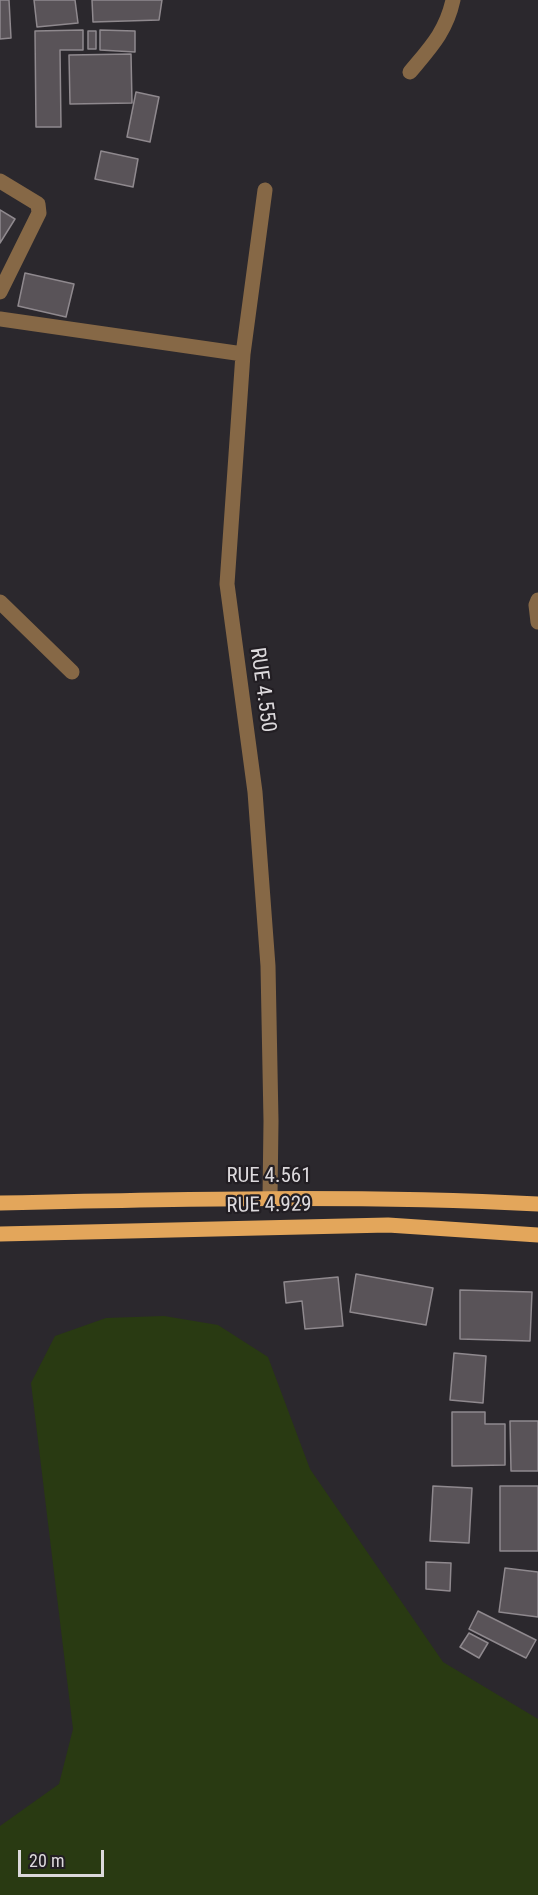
<!DOCTYPE html>
<html>
<head>
<meta charset="utf-8">
<style>
  body { margin:0 }
  #map { position:relative; width:538px; height:1895px; overflow:hidden; background:#2b282d; font-family:"Roboto Condensed",sans-serif }
  canvas { display:block }
  .scale { position:absolute; left:18px; top:1850px; width:86px; height:27px; box-sizing:border-box; border:3px solid #dcd9dc; border-top:0; padding-left:8px; font-size:18px; line-height:21px; white-space:nowrap; color:#dcd9dc; -webkit-text-stroke:4px #221e23; paint-order:stroke }
</style>
</head>
<body>
<div id="map">
<canvas width="538" height="1895"></canvas>
<div class="scale">20 m</div>
</div>
<script>
const context = document.querySelector('canvas').getContext('2d');
context.lineJoin = 'round';
function fill(path, color) {
  context.fillStyle = color;
  context.fill(path, 'evenodd');
}
function trace(path, color, width, dash) {
  context.strokeStyle = color;
  context.lineWidth = width;
  context.lineCap = dash ? 'butt' : 'round';
  context.setLineDash(dash || []);
  context.stroke(path);
}
function drawText(font, color, halo, rows, align = 'center') {
  context.font = font + ' "Roboto Condensed",sans-serif';
  context.lineWidth = 4.5;
  context.setLineDash([]);
  context.textBaseline = 'middle';
  context.strokeStyle = halo;
  context.fillStyle = color;
  for (const [text, x, y, turn = 0] of rows) {
    context.save();
    context.translate(x, y);
    context.rotate((+turn || 0) * Math.PI / 180);
    context.textAlign = isNaN(turn) ? turn : align;
    if (halo) context.strokeText(text, 0, 0);
    context.fillText(text, 0, 0);
    context.restore();
  }
}
fill(new Path2D(`
  M 164,1316 L 218,1325 L 268,1357 L 310,1469 L 443,1662 L 538,1719 L 538,1895 L 0,1895 L 0,1826 L 59,1784 L 73,1729 L 31,1383 L 55,1336 L 106,1318 Z`), '#293a12');
const building = new Path2D(`
  M 0,0 L 9,0 L 11,38 L 0,39 Z
  M 34,0 L 75,0 L 78,23 L 37,27 Z
  M 92,0 L 162,0 L 159,20 L 93,22 Z
  M 83,30 L 83,50 L 60,50 L 61,127 L 36,127 L 35,31 Z
  M 100,30 L 135,31 L 135,52 L 100,50 Z
  M 88,31 L 96,31 L 96,49 L 88,49 Z
  M 131,54 L 132,103 L 70,104 L 69,55 Z
  M 136,92 L 159,97 L 150,142 L 127,137 Z
  M 101,151 L 138,159 L 133,187 L 95,179 Z
  M 0,210 L 15,219 L 0,243 Z
  M 25,273 L 74,284 L 66,317 L 18,306 Z
  M 356,1274 L 433,1288 L 426,1325 L 350,1312 Z
  M 338,1277 L 343,1326 L 305,1329 L 302,1301 L 286,1303 L 284,1282 Z
  M 460,1290 L 532,1292 L 530,1341 L 460,1339 Z
  M 454,1353 L 486,1356 L 483,1403 L 450,1400 Z
  M 452,1412 L 485,1412 L 485,1424 L 505,1424 L 505,1465 L 452,1466 Z
  M 510,1421 L 538,1421 L 538,1471 L 511,1471 Z
  M 433,1486 L 472,1488 L 469,1543 L 430,1541 Z
  M 500,1486 L 538,1486 L 538,1551 L 500,1551 Z
  M 426,1562 L 451,1563 L 450,1591 L 426,1589 Z
  M 505,1568 L 538,1572 L 538,1617 L 499,1612 Z
  M 478,1611 L 536,1640 L 526,1658 L 469,1629 Z
  M 469,1633 L 488,1643 L 479,1658 L 460,1647 Z`);
fill(building, '#595358');
trace(building, '#8f898e', 1.5);
trace(new Path2D(`
  M 410,72 C 430,48 446,32 453,0
  M 0,181 L 38,204 L 39,213 L 0,292
  M 265,190 L 243,354 L 227,584 L 255,792 L 268,966 L 271,1121 L 270,1197
  M 0,319 L 243,354
  M 538,600 L 536,605 L 538,622
  M 0,602 L 72,672`), '#866846', 15);
trace(new Path2D(`
  M 0,1203 C 179,1199 359,1195 538,1204
  M 0,1234 L 388,1225 L 538,1235`), '#e3a65b', 15);
drawText('21px', '#dcd9dc', '#221e23', [
  ["RUE 4.550",262,690,82],
  ["RUE 4.561",269,1177],
  ["RUE 4.929",269,1206,-1]
]);
</script>
</body>
</html>
